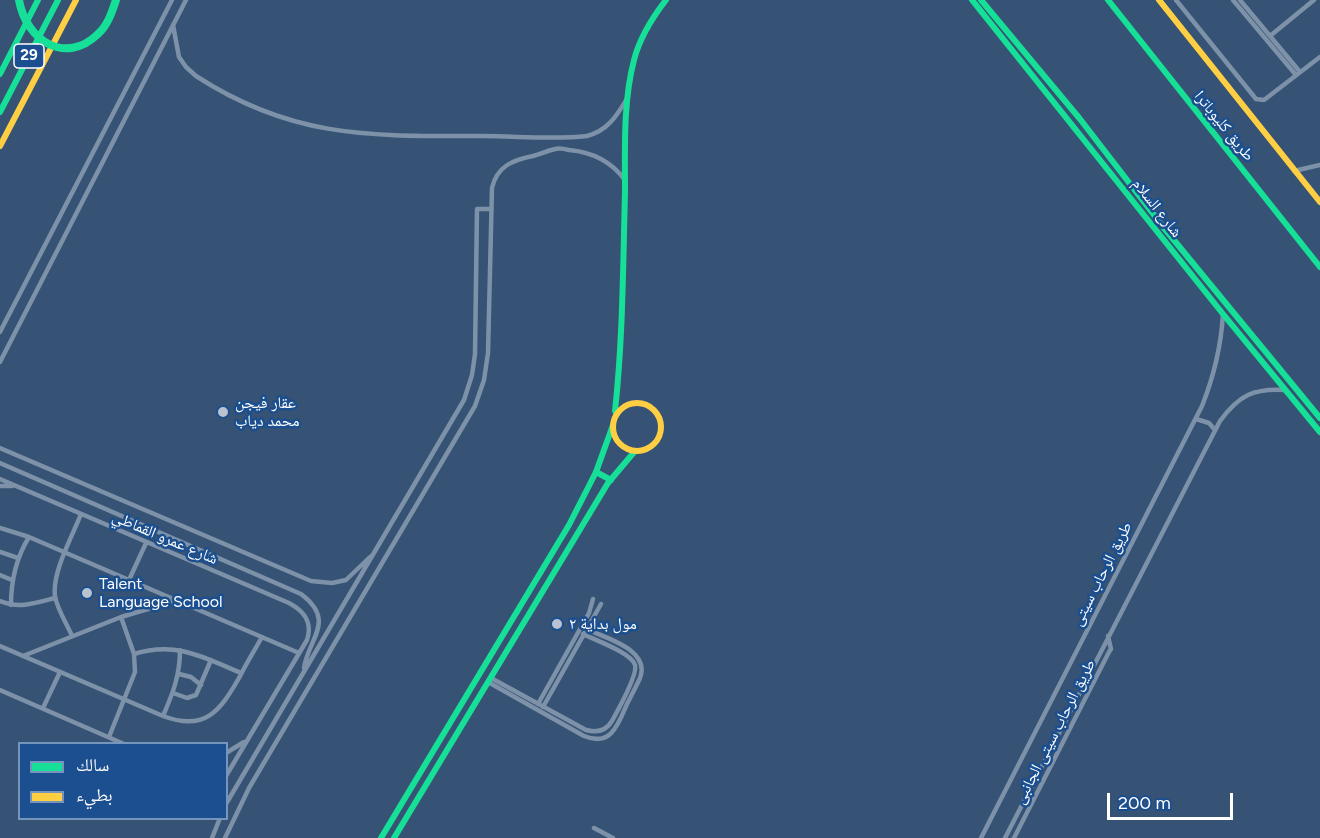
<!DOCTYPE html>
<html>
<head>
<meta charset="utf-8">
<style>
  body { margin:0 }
  #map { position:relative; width:1320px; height:838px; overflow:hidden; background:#365274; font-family:Figtree,"Noto Naskh Arabic",sans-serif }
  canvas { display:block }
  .legend { position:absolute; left:18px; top:742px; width:210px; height:78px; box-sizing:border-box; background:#1b4f8f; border:2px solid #7695bc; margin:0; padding:8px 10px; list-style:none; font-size:18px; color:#fff }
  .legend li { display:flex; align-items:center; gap:12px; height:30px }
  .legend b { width:30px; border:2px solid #7695bc }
  .scale { position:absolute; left:1107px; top:793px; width:126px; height:27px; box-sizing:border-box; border:3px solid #fff; border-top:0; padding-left:8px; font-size:18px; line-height:21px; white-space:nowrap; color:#fff; -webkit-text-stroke:4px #1b4f8f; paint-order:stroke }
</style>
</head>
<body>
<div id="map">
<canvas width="1320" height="838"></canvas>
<ul class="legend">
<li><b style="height:8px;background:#16e098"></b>سالك</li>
<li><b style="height:8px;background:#ffcf43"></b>بطيء</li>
</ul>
<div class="scale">200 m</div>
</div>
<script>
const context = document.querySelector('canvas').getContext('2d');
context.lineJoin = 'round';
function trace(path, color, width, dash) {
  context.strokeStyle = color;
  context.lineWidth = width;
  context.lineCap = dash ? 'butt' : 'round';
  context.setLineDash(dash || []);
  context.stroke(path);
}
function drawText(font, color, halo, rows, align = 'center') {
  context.font = font + ' Figtree,"Noto Naskh Arabic",sans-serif';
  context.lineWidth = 5;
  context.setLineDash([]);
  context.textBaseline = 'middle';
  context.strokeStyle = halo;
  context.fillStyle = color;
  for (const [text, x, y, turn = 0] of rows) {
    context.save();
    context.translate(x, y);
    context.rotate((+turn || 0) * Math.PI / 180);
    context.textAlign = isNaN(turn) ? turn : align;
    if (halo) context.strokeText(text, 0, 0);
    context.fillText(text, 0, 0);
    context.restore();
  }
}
trace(new Path2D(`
  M 1176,0 L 1256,99 L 1264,100 L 1320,57
  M 1233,0 L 1296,75
  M 1240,0 L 1300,72
  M 173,25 L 179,57 L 186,67 L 196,76 C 293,139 371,136 482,136 C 517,136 553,140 587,136 C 609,130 617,115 628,97
  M 1270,36 L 1314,0
  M 1294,171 L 1320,165
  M 0,332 L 172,0
  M 0,362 L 186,0
  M 1196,419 L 1209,423 L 1215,430
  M 0,448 L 311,581 L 332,583 L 346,580 L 370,557
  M 0,463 L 301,594 C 337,621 308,639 304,668
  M 0,479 L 289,603 C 304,611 313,622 307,640 L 226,776
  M 0,486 L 12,486
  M 0,528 L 29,537 L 299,653
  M 0,552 L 18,558
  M 0,575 L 12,580
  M 129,580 L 146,543
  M 0,601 C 19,609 36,603 55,598
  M 11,605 C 11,580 16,558 29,537
  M 72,636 C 67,624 57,609 55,596 C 52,572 72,537 81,514
  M 0,646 L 163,716 C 205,732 220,711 239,678 C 246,664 254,651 262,637
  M 134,654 C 176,641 203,657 241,673
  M 23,656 L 121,617 L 175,601
  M 179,674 L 191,677 L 201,685
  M 491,678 L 586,730 C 597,733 606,731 612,721 C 618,710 638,675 635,665 C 632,653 595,640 583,634
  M 488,682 L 584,736 C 611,747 618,725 627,704 C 631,696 636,687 640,678 C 651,650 606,638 586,629
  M 0,690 L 124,744
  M 173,693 L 187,698 L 196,695 L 211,660
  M 538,704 L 589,613 L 593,599
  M 543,707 L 601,604
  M 43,708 L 60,672
  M 163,716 C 173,693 180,675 180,650
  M 109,737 L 135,672 L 134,654 L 121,617
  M 226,753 L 244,742
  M 226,804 L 464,400 L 472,375 L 475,354 L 477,209 L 491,209
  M 594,828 L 613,838
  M 212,838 L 220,818
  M 225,838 L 249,788 L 475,406 L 484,380 L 488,353 L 492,188 C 497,166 513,160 533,156 C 540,154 547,151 555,149 C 559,148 565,149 569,150 C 592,152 611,161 625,180
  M 981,838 L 1202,406 C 1214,376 1221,347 1223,314
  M 1005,838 L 1220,421 C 1239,395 1254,388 1285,390
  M 1014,838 L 1109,652 L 1111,649 L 1108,636`), '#7d92a8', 4.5);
trace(new Path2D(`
  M 972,0 L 1223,314 L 1320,432
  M 981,0 L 1080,119 L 1164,228 L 1320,418
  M 1108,0 L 1320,267
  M 0,74 L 38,0
  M 0,112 L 58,0
  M 617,414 L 615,411 C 623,338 623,265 625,192 C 625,149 623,102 634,60 C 640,37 652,18 666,0
  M 596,472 L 611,480
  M 381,838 L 569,525 L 596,472 L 613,425
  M 394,838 L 608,483 L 635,451`), '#16e098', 6);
trace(new Path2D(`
  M 1159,0 L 1320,202
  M 0,146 L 76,0
  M613 427a24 24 0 1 1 48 0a24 24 0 1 1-48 0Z`), '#ffcf43', 6);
trace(new Path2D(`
  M 19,0 C 26,40 65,66 98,34 C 108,25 112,12 116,0`), '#16e098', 8);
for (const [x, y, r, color] of [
  [223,412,6,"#b9c2ce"],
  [87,593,6,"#b9c2ce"],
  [557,624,6,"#b9c2ce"]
]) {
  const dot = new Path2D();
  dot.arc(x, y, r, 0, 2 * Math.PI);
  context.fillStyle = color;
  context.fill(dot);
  trace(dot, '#1b4f8f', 2);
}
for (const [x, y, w] of [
  [29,56,30]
]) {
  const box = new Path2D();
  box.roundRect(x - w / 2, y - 12, w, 24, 4.5);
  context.fillStyle = '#1b4f8f';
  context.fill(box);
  trace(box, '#fff', 1.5);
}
drawText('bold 15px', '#fff', null, [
  ["29",29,56]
]);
drawText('16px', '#fff', '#1b4f8f', [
  ["طريق كليوباترا",1224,126,51],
  ["شارع السلام",1157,208,52],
  ["شارع عمرو القماطي",165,538,23],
  ["طريق الرحاب سيتى",1102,574,-63],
  ["طريق الرحاب سيتى الجانبى",1055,732,-63]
]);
drawText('16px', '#fff', '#1b4f8f', [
  ["عقار فيجن",235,403],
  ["محمد دياب",235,421],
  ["Talent",99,584],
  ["Language School",99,602],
  ["مول بداية ۲",569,624]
], 'left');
</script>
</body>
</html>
